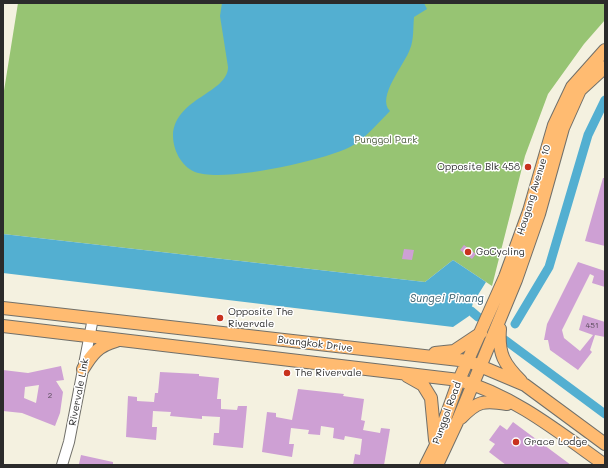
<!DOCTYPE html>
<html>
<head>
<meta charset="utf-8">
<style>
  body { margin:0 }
  #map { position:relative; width:608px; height:468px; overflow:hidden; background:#f4f1e0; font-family:Mali,sans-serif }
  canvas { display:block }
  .frame { position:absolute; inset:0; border:4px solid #2b2b2b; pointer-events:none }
</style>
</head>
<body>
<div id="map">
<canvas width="608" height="468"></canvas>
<div class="frame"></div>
</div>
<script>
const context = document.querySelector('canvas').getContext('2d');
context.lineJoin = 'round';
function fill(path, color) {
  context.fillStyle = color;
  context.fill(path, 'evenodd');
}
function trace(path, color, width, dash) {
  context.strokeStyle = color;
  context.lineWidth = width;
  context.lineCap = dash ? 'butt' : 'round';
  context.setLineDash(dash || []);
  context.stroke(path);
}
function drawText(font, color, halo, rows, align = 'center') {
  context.font = font + ' Mali,sans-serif';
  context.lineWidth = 3;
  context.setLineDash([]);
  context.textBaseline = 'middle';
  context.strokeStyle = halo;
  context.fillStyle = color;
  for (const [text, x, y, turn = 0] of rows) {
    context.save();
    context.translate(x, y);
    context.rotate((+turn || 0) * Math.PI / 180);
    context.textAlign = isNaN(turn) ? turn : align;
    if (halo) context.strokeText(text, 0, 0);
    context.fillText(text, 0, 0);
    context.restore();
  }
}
fill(new Path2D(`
  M 18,3 L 605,3 L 605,20 L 584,44 L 548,94 L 525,156 L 492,286 L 453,260 L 425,282 L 3,234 L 3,97 Z`), '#97c473');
fill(new Path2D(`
  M 222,3 L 424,3 L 427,9 L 414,17 C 413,27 414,40 410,49 C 405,64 376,97 390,111 C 378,123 365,139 350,147 C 322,161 223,183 195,172 C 181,166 173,150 173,135 C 175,98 228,93 228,67 L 220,16 Z
  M 3,234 L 425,282 L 453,260 L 486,282 L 473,303 L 469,316 L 453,327 L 3,273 Z`), '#53afd1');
trace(new Path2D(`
  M 471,311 L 478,317
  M 515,324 L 549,267 L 588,135 L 605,100
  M 505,340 L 605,414`), '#53afd1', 9);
fill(new Path2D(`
  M 603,178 L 605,178 L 605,246 L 585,241 Z
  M 464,245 L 476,254 L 472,259 L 460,250 Z
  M 404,249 L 414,250 L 412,260 L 402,259 Z
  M 578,262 L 605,271 L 605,287 L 592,283 L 594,276 L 590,274 L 562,330 L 564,338 L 580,351 L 593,335 L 579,330 L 583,315 L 605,322 L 605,337 L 595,335 L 590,350 L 592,352 L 578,370 L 550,350 L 548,340 L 544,340 L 547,324 Z
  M 61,366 L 64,380 L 56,381 L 63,392 L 60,413 L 55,426 L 22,413 L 3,411 L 3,370 L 28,373 ZM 39,385 L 36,403 L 24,398 L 25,387 Z
  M 160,372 L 199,374 L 199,376 L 219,378 L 217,399 L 221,399 L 221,409 L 237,410 L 238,406 L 247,406 L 243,448 L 213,445 L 214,433 L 219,433 L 220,417 L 202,416 L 202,419 L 191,418 L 170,416 L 171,412 L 153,411 L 152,427 L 157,427 L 156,440 L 126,437 L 128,396 L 137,397 L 137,401 L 154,402 L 155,393 L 158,393 Z
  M 298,389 L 344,394 L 343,396 L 364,399 L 361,420 L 365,421 L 363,430 L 380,433 L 381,428 L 390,429 L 384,465 L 353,465 L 355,454 L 360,455 L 362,439 L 345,436 L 344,440 L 333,438 L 334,428 L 321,426 L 320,435 L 308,434 L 309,430 L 291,428 L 289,444 L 294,444 L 292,457 L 262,452 L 267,412 L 276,413 L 276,417 L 292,420 Z
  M 513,422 L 571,465 L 506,465 L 489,452 L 495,444 L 489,440 L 500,425 L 507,430 Z
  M 81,455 L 113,462 L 113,465 L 79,464 Z`), '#cea0d4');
const minor = new Path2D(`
  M 62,465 L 69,442 L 93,318`);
const major = new Path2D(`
  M 3,308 L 468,361 L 525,385 L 605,444
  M 3,326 L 459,380 C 513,395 560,433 605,465
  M 500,329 C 498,354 504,364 521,381
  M 435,353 L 454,351 L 481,333
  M 83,369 C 92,354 98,346 116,341
  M 407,376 L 423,385 L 431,398 L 435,440
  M 461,418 C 477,401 484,400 507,404
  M 426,465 L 435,447 L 459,380 L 505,277 L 529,211 L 554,125 L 572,87 L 605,50
  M 437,465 L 458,420 L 516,280 L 539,214 L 563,128 L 580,90 L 605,67`);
trace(minor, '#71706a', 12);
trace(major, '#71706a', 14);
trace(minor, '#fff', 10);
trace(major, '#ffbb71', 12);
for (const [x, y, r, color] of [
  [528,167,4,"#c8321e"],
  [468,252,4,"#c8321e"],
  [220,318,4,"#c8321e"],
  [287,373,4,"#c8321e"],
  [516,442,4,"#c8321e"]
]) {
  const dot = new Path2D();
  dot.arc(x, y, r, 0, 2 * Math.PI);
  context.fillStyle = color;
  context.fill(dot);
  trace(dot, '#fff', 1.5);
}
drawText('8px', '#544855', null, [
  ["451",592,326],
  ["2",50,396]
]);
drawText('10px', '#516144', '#fff', [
  ["Punggol Park",386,140]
]);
drawText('10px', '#2b2b2b', '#fff', [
  ["Opposite Blk 458",520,167,"right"],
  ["GoCycling",476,252],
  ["Opposite The",228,312],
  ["Rivervale",228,324],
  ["The Rivervale",295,373],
  ["Grace Lodge",524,442]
], 'left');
drawText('10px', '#2b2b2b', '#fff', [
  ["Hougang Avenue 10",534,190,-73],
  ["Buangkok Drive",315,344,7],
  ["Rivervale Link",79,392,-79],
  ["Punggol Road",447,413,-70]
]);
drawText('italic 11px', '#3b606d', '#fff', [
  ["Sungei Pinang",447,299]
]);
</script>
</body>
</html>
